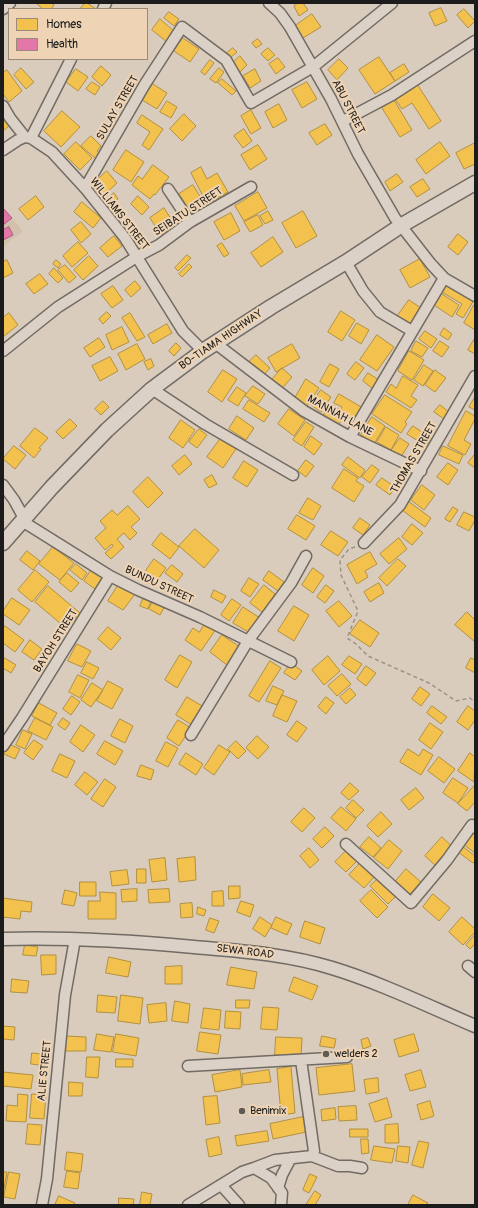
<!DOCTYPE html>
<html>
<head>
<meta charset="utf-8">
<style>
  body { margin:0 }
  #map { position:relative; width:478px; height:1208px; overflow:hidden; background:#d9ccbc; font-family:Pangolin,sans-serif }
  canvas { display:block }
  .frame { position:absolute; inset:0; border:4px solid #1c1c1c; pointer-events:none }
  .legend { position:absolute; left:8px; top:8px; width:140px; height:52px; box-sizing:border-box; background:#eed4b5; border:1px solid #9a8a78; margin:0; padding:5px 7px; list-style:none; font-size:12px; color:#1c1c1c }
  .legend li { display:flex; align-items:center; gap:8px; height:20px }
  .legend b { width:20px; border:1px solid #9a8a78 }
</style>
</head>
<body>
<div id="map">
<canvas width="478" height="1208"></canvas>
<div class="frame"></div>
<ul class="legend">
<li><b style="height:11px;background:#f2c14e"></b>Homes</li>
<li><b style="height:11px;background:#e377a8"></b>Health</li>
</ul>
</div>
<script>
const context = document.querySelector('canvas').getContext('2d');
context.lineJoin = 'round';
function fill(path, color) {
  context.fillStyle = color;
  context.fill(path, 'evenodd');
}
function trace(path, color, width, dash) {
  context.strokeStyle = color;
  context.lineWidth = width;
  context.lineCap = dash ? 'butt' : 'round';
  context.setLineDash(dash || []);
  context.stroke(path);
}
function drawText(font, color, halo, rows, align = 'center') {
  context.font = font + ' Pangolin,sans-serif';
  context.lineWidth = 4;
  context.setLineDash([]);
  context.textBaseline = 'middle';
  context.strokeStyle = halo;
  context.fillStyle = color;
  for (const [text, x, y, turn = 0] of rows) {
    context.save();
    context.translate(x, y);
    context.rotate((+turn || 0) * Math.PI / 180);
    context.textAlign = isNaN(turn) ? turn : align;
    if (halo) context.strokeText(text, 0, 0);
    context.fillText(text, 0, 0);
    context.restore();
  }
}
fill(new Path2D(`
  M 3,207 L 23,231 L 3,247 Z`), '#d3c1ab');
const homes = new Path2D(`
  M 38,3 L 51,3 L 54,5 L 51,9 L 43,9 L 37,4 Z
  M 85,3 L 87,3 L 96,9 L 80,9 Z
  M 299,3 L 303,3 L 308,10 L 299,16 L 294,6 Z
  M 441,8 L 447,21 L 435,26 L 429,13 Z
  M 464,9 L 475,21 L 468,28 L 457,15 Z
  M 169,12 L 179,19 L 174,26 L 164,18 Z
  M 312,14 L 321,27 L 303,38 L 295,26 Z
  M 160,19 L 175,32 L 167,42 L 152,30 Z
  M 183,38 L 199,49 L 190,62 L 174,51 Z
  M 258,39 L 262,44 L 256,48 L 252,43 Z
  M 233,48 L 237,52 L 230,58 L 227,53 Z
  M 268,48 L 275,55 L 268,61 L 261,54 Z
  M 240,56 L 247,65 L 240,72 L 232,64 Z
  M 379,57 L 395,81 L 375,94 L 359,70 Z
  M 278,58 L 285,67 L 276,74 L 269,64 Z
  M 339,59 L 348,68 L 337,80 L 328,70 Z
  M 210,60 L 214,63 L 205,75 L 201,72 Z
  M 404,64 L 409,72 L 395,81 L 390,73 Z
  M 101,66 L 111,75 L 102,86 L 92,77 Z
  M 21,68 L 34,82 L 26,89 L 14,75 Z
  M 219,68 L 224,72 L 216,83 L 210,79 Z
  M 76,69 L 88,77 L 78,91 L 66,82 Z
  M 255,69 L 261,81 L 250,88 L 243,76 Z
  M 7,70 L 22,91 L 9,102 L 3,94 L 3,73 Z
  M 222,79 L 236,91 L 232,95 L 218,83 Z
  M 92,82 L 100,87 L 95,95 L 86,89 Z
  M 307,82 L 317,99 L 302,108 L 292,90 Z
  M 153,84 L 167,93 L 157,109 L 142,100 Z
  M 417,84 L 441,121 L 429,129 L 412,103 L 402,109 L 395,99 Z
  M 394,100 L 412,130 L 400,137 L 382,108 Z
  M 167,101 L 177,107 L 171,118 L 160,112 Z
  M 279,104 L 287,120 L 273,128 L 265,112 Z
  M 251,110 L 261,128 L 251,134 L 241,116 Z
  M 62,111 L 80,127 L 61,147 L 44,131 Z
  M 184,114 L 196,126 L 182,141 L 170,129 Z
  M 142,115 L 163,129 L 149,150 L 142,145 L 150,132 L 137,123 Z
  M 3,117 L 10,125 L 3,131 Z
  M 325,124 L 332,135 L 317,145 L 309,133 Z
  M 244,129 L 252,141 L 243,148 L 234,136 Z
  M 91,136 L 101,146 L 97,151 L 100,154 L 96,159 L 81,146 Z
  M 76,142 L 92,158 L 80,170 L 64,154 Z
  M 440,142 L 450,156 L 426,174 L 416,160 Z
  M 475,143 L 475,164 L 464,169 L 456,153 Z
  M 258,145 L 267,159 L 250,170 L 241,155 Z
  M 126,150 L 144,162 L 131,182 L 113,170 Z
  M 153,165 L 169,177 L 155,195 L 154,194 L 150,199 L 132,185 L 138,176 L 142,179 Z
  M 201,167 L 207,179 L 217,173 L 228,192 L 207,204 L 191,173 Z
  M 107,171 L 117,183 L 102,197 L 92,185 Z
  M 397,174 L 403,182 L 390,191 L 385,182 Z
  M 423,179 L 430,189 L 417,197 L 410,187 Z
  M 193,185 L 204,203 L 191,212 L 179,194 Z
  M 258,192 L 267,208 L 244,221 L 235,206 Z
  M 114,193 L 118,199 L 109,206 L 105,201 Z
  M 36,196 L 44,207 L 28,220 L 19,209 Z
  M 138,196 L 149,207 L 142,215 L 131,204 Z
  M 82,202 L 101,218 L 93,228 L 74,212 Z
  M 164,208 L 175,225 L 161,235 L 150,218 Z
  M 268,211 L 273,220 L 265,224 L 260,216 Z
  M 303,211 L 317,236 L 296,248 L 282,223 Z
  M 231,213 L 240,231 L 224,240 L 214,222 Z
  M 258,215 L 263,225 L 250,232 L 244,222 Z
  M 81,222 L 91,234 L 81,243 L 71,230 Z
  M 458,234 L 468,242 L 458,255 L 448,247 Z
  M 114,236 L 122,246 L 108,257 L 100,248 Z
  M 273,237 L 283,252 L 261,267 L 251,253 Z
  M 78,242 L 88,253 L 72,267 L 63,256 Z
  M 222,243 L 229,254 L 224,257 L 217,246 Z
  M 187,255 L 191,258 L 178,271 L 175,268 Z
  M 89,256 L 98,266 L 83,280 L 74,270 Z
  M 420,259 L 430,277 L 410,288 L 400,270 Z
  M 7,260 L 13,273 L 3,278 L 3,262 Z
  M 56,260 L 61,264 L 58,268 L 53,264 Z
  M 189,264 L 192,267 L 182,277 L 179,274 Z
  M 65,265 L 76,277 L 69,283 L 58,270 Z
  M 54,268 L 63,278 L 58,283 L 49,274 Z
  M 40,274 L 48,284 L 34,294 L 26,284 Z
  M 135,281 L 141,288 L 131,297 L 125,290 Z
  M 448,283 L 474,300 L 463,318 L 456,314 L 462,304 L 442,292 Z
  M 113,286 L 123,300 L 112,308 L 101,294 Z
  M 442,294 L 459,305 L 452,317 L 434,305 Z
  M 409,300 L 421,308 L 408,327 L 396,318 Z
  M 474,305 L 475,305 L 475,330 L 464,323 Z
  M 341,311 L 355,320 L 342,341 L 328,332 Z
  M 107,312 L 111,316 L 103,324 L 99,319 Z
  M 9,313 L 18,325 L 3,337 L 3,318 Z
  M 130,313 L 145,337 L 137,341 L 122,318 Z
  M 357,323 L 369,330 L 361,344 L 349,336 Z
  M 167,324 L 172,333 L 153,344 L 148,335 Z
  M 122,327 L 129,342 L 112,350 L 106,335 Z
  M 444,328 L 452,334 L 448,340 L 440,335 Z
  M 425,331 L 437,339 L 431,348 L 419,339 Z
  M 377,335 L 394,347 L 377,371 L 360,360 Z
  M 99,338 L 105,347 L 90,357 L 84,348 Z
  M 475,338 L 475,354 L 468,350 Z
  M 416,341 L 428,348 L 422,357 L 411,351 Z
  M 440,341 L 449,347 L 442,357 L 433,351 Z
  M 176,343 L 181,348 L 174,356 L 169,351 Z
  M 137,344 L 145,359 L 126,370 L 118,354 Z
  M 292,344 L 300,358 L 276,372 L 268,358 Z
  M 409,351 L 424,360 L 412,380 L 398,371 Z
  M 256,355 L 270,368 L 261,378 L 246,365 Z
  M 110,357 L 118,371 L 100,381 L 92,366 Z
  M 151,359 L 154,366 L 148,370 L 144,362 Z
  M 356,362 L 364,368 L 355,380 L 347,374 Z
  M 330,364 L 339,369 L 329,387 L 320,382 Z
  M 424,365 L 433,371 L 423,386 L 414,380 Z
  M 282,368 L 292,377 L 280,391 L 270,382 Z
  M 223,370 L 237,379 L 222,402 L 208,392 Z
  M 435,370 L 446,378 L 435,392 L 425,385 Z
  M 368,373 L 379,380 L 373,389 L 363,381 Z
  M 403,376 L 418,385 L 411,396 L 417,400 L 411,408 L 386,392 L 391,384 L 396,388 Z
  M 306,379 L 319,388 L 307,406 L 295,398 Z
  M 253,386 L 265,394 L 258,404 L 245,396 Z
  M 237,387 L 246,393 L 238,406 L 228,400 Z
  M 321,390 L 331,397 L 321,412 L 311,405 Z
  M 339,394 L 363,408 L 356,421 L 339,412 L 342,407 L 334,403 Z
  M 385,395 L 412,412 L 405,422 L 407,424 L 401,433 L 372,414 Z
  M 475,397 L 475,410 L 469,407 Z
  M 249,400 L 270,413 L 264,422 L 243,409 Z
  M 103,401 L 109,407 L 101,415 L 95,409 Z
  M 331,404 L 339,409 L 335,415 L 342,420 L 335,429 L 321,419 Z
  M 440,405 L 449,412 L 444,419 L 434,412 Z
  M 289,409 L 305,420 L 294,436 L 278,424 Z
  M 466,411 L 475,416 L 475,419 L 464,440 L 471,444 L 465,455 L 448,446 Z
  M 237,416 L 254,428 L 246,440 L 229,429 Z
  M 372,417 L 385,426 L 374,444 L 361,435 Z
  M 70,419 L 77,426 L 63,439 L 56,432 Z
  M 181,420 L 195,430 L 183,448 L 169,438 Z
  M 306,422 L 314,427 L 302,446 L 293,440 Z
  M 413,426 L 431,438 L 426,446 L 407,434 Z
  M 386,427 L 399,435 L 391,450 L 377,442 Z
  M 35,428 L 48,438 L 39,448 L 41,449 L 34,458 L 20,446 Z
  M 199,429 L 207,435 L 197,448 L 189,442 Z
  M 311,436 L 322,444 L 314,455 L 304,447 Z
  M 221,438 L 236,449 L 223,468 L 207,457 Z
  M 400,438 L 409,444 L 401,457 L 391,451 Z
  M 14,446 L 26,455 L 15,469 L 3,459 Z
  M 443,446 L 463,455 L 459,464 L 439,455 Z
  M 475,454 L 475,468 L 468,463 Z
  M 185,455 L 192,464 L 179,475 L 172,466 Z
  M 348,457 L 365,470 L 360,478 L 342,465 Z
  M 306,460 L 314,466 L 306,477 L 298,471 Z
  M 244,461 L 258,470 L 247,487 L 233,478 Z
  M 448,463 L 458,470 L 448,485 L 437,477 Z
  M 372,465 L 379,470 L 370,483 L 362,477 Z
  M 344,469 L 358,478 L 356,481 L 364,486 L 354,502 L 332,488 Z
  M 212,475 L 217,484 L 209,488 L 204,480 Z
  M 148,477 L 163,493 L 148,508 L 133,492 Z
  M 382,478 L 395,487 L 390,495 L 376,485 Z
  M 422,485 L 435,495 L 424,510 L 411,500 Z
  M 308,498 L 321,506 L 313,520 L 299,513 Z
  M 408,501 L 431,518 L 425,527 L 402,510 Z
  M 128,506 L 140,519 L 131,527 L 137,533 L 130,540 L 124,533 L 117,539 L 124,547 L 111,559 L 105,553 L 113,546 L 112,544 L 105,550 L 95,538 L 106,528 L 100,521 L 112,510 L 117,515 Z
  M 453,507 L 458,510 L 450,522 L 445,519 Z
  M 464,512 L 475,517 L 475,520 L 469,531 L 457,525 Z
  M 297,515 L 315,526 L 306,540 L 288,529 Z
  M 360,518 L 370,525 L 363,535 L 353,528 Z
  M 412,524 L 423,533 L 412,545 L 402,537 Z
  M 195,529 L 219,550 L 204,568 L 179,546 Z
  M 331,531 L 348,542 L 338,556 L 321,545 Z
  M 161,533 L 179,547 L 170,559 L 152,545 Z
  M 399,538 L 407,549 L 389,564 L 380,554 Z
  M 53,547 L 74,563 L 60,580 L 39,564 Z
  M 27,551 L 40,561 L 33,570 L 20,560 Z
  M 370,552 L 377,564 L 365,571 L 368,577 L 357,584 L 347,565 Z
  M 154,559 L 166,568 L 153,586 L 141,578 Z
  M 398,559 L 406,566 L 387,586 L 379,578 Z
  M 76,564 L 87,573 L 82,580 L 70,570 Z
  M 172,565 L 183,574 L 177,582 L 165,573 Z
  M 313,568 L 324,576 L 313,593 L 302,585 Z
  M 92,569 L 103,577 L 95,589 L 84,581 Z
  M 35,570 L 49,582 L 32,602 L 18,590 Z
  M 269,571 L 284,582 L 278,591 L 263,580 Z
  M 67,573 L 79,583 L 71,592 L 59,582 Z
  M 249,578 L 259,584 L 250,597 L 241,591 Z
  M 379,583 L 384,593 L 370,602 L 364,592 Z
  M 119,584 L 135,594 L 123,610 L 108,601 Z
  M 264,585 L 275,594 L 262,612 L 250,603 Z
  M 326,585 L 334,591 L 325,603 L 317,597 Z
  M 48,586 L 80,613 L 67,629 L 35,602 Z
  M 214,590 L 226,596 L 222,603 L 211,597 Z
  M 145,595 L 152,598 L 148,609 L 140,606 Z
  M 12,598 L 30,610 L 19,625 L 3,614 L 3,611 Z
  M 155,598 L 166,604 L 160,615 L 149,609 Z
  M 232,599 L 241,605 L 229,621 L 221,615 Z
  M 339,601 L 352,616 L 339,627 L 326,611 Z
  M 294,606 L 309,615 L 294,641 L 278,631 Z
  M 243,607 L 260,618 L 250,633 L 233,623 Z
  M 467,612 L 475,620 L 475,640 L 474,641 L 455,625 Z
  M 360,620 L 379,633 L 370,647 L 350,634 Z
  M 206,622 L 216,629 L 201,651 L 185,640 L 193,628 L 199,632 Z
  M 5,626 L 24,640 L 15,652 L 3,643 L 3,629 Z
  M 108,627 L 121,638 L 111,650 L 98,639 Z
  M 222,635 L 240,647 L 227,665 L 210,652 Z
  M 30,640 L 42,649 L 34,660 L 22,652 Z
  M 77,644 L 91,651 L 82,667 L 68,661 Z
  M 47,647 L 53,652 L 46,660 L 41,655 Z
  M 180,655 L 192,662 L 177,688 L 165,680 Z
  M 328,656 L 340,671 L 324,685 L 312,670 Z
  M 349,656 L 362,664 L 355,674 L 342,665 Z
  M 3,657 L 16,665 L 11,673 L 3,668 Z
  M 471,658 L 475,660 L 475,673 L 466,668 Z
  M 270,661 L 281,668 L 259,702 L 249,696 Z
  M 87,662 L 99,668 L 93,679 L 81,673 Z
  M 291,663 L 302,671 L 295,680 L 284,673 Z
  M 366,666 L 376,673 L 366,686 L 357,679 Z
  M 342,674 L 351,684 L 337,696 L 328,686 Z
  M 78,675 L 89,680 L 80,698 L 69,692 Z
  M 108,681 L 123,689 L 112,709 L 97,701 Z
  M 92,683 L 103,690 L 91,707 L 81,700 Z
  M 273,686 L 284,691 L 277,705 L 266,701 Z
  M 420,687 L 430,694 L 421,706 L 412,699 Z
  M 350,688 L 356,695 L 346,704 L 340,697 Z
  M 282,695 L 297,701 L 287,722 L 273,716 Z
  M 72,696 L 80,702 L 71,715 L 63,709 Z
  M 187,697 L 204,707 L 192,725 L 176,715 Z
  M 326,697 L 334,703 L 326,714 L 318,707 Z
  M 39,703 L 57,713 L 50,725 L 32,716 Z
  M 432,706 L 447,717 L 441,724 L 427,713 Z
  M 468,706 L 475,711 L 475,720 L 468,730 L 457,722 Z
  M 35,718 L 53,727 L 46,740 L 28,731 Z
  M 63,718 L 70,723 L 65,730 L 58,725 Z
  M 120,719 L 133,726 L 125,743 L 111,736 Z
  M 178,720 L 191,728 L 179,746 L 167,738 Z
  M 297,721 L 307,728 L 297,742 L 287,735 Z
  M 430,723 L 443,732 L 431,749 L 419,740 Z
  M 81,725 L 95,735 L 83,752 L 70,742 Z
  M 23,730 L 32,734 L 25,749 L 16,745 Z
  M 257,736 L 269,747 L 258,759 L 246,748 Z
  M 34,740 L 43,746 L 33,760 L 24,753 Z
  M 105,741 L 123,751 L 115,765 L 97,754 Z
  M 236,741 L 246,751 L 238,759 L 228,749 Z
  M 166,742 L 178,748 L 168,767 L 156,761 Z
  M 9,744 L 20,749 L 15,759 L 4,754 Z
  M 219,745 L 230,752 L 214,775 L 204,768 Z
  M 408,749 L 419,756 L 423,749 L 433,755 L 421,775 L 400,762 Z
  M 186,753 L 203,764 L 196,775 L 179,764 Z
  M 470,753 L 475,757 L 474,782 L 458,771 Z
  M 60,754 L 75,761 L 67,778 L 52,771 Z
  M 439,757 L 455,769 L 444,783 L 428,771 Z
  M 141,765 L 154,770 L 151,780 L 137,776 Z
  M 85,772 L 98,782 L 87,795 L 75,785 Z
  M 453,778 L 468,788 L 458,803 L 443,793 Z
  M 105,779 L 116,787 L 103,807 L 91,799 Z
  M 350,783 L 359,791 L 349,800 L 341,793 Z
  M 475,785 L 475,802 L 467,811 L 458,804 Z
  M 416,788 L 424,798 L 409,810 L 401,800 Z
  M 353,800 L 364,810 L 356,818 L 346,808 Z
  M 341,807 L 356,819 L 346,831 L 331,818 Z
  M 304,808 L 315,818 L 302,832 L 291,822 Z
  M 381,812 L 392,824 L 378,837 L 367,826 Z
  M 325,827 L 334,836 L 322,848 L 313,839 Z
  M 473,831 L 475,833 L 475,853 L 463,844 Z
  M 369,837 L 381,848 L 373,857 L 360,847 Z
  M 442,837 L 455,849 L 437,867 L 425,856 Z
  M 389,840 L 402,851 L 388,869 L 374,858 Z
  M 462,846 L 475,856 L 475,861 L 473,863 L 458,852 Z
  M 309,848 L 319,860 L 310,868 L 300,856 Z
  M 347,850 L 358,860 L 346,872 L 335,862 Z
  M 195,857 L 196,880 L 179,882 L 177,859 Z
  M 165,858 L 167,880 L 152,882 L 149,860 Z
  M 361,862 L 376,875 L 364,888 L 349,875 Z
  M 137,869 L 146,869 L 146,883 L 137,883 Z
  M 406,869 L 421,882 L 410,894 L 395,882 Z
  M 127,870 L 129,884 L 112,886 L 110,872 Z
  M 379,878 L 396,896 L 388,904 L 370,886 Z
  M 80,882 L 96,882 L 96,896 L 80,896 Z
  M 229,886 L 240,886 L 240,898 L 229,899 Z
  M 137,889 L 137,901 L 122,902 L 121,890 Z
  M 169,889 L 170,902 L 149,903 L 148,890 Z
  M 65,890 L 77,893 L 74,906 L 62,904 Z
  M 371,890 L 388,907 L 377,918 L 360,901 Z
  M 223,891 L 224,906 L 212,906 L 212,892 Z
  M 100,892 L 116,893 L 116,919 L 88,919 L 88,901 L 100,901 Z
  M 433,894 L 450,908 L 439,921 L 423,907 Z
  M 3,898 L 32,902 L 31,912 L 21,911 L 20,919 L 3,917 Z
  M 241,901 L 254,905 L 250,917 L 237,912 Z
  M 192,903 L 193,917 L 181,918 L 180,904 Z
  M 198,907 L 206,910 L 204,916 L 197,914 Z
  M 260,917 L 272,925 L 265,937 L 253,929 Z
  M 276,917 L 292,924 L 287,935 L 271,928 Z
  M 462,917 L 475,929 L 475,932 L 463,945 L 449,932 Z
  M 210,918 L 219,921 L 214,933 L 206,930 Z
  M 305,921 L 325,928 L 320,944 L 300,937 Z
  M 475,935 L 475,944 L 470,949 L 466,945 Z
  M 25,945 L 38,947 L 36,956 L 23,955 Z
  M 41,955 L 56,955 L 56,974 L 42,975 Z
  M 109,957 L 131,962 L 128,977 L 106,973 Z
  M 182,966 L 182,984 L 165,984 L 165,967 Z
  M 231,967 L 257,972 L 254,989 L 227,985 Z
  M 294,977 L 318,986 L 312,1000 L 289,991 Z
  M 12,979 L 29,981 L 27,993 L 11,992 Z
  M 98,995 L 117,997 L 115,1013 L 97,1012 Z
  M 121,995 L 143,998 L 140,1024 L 118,1021 Z
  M 236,1000 L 250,1000 L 249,1008 L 236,1008 Z
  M 175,1001 L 190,1004 L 188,1023 L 172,1021 Z
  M 166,1003 L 167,1021 L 149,1023 L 147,1005 Z
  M 263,1007 L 279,1008 L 277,1030 L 261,1029 Z
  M 204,1008 L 221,1010 L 219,1030 L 201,1028 Z
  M 226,1011 L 241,1012 L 240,1029 L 225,1028 Z
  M 3,1026 L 15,1027 L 14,1040 L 3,1039 Z
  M 200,1032 L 221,1035 L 218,1054 L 197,1051 Z
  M 97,1034 L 114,1037 L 111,1052 L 94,1050 Z
  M 116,1034 L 139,1038 L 136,1056 L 113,1052 Z
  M 414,1034 L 419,1051 L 399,1057 L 394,1040 Z
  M 66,1036 L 86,1037 L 86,1051 L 66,1051 Z
  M 322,1036 L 336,1039 L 334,1048 L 320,1046 Z
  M 276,1037 L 302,1038 L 301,1057 L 275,1055 Z
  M 368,1038 L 371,1046 L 363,1049 L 361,1040 Z
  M 32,1053 L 41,1054 L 39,1065 L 31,1064 Z
  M 87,1057 L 100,1057 L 98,1078 L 86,1077 Z
  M 116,1059 L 133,1059 L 133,1067 L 116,1067 Z
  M 352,1064 L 355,1091 L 319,1095 L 316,1068 Z
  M 291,1067 L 295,1113 L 281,1115 L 277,1069 Z
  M 240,1070 L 242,1087 L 215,1092 L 212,1075 Z
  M 269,1070 L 271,1082 L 243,1085 L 242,1074 Z
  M 421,1070 L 426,1087 L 410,1091 L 405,1075 Z
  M 3,1072 L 33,1075 L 31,1089 L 3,1086 Z
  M 378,1078 L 379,1092 L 366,1094 L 364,1080 Z
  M 69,1082 L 83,1083 L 82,1096 L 69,1096 Z
  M 18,1094 L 28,1095 L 26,1122 L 6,1121 L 7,1105 L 17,1106 Z
  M 32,1094 L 46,1095 L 44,1119 L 30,1118 Z
  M 217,1096 L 220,1123 L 206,1125 L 203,1097 Z
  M 387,1098 L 392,1117 L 375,1122 L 369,1104 Z
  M 430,1101 L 434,1116 L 421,1120 L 417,1105 Z
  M 356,1106 L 357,1120 L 339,1121 L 338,1107 Z
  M 335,1108 L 336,1119 L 322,1121 L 321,1110 Z
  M 308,1116 L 311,1131 L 273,1139 L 270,1124 Z
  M 28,1124 L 42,1125 L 40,1145 L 26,1144 Z
  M 398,1124 L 399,1143 L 385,1143 L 385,1125 Z
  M 350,1129 L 368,1129 L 368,1137 L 350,1137 Z
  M 267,1131 L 269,1141 L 237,1146 L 235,1136 Z
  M 219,1137 L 222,1154 L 209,1157 L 206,1140 Z
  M 361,1139 L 368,1139 L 369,1153 L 362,1154 Z
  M 419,1141 L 429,1143 L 423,1168 L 412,1165 Z
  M 374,1146 L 395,1149 L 392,1163 L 371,1160 Z
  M 398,1146 L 410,1147 L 408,1163 L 396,1161 Z
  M 67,1152 L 83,1154 L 81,1172 L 65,1170 Z
  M 67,1171 L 80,1173 L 78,1189 L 64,1187 Z
  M 3,1172 L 7,1172 L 3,1194 Z
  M 9,1172 L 20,1174 L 15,1199 L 4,1197 Z
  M 310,1174 L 317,1177 L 309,1193 L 303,1190 Z
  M 315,1191 L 321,1195 L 315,1205 L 306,1205 Z
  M 142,1192 L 152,1194 L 150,1205 L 140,1205 Z
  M 413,1195 L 428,1203 L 426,1205 L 408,1205 Z
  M 59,1196 L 75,1203 L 74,1205 L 55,1205 Z
  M 119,1198 L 134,1199 L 133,1205 L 119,1205 Z`);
fill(homes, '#f2c14e');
trace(homes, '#b2903f', 1);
const health = new Path2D(`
  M 3,208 L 12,218 L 3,225 Z
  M 9,227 L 13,235 L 3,240 L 3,230 Z`);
fill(health, '#e377a8');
trace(health, '#a75c7e', 1);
const minor = new Path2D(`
  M 269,3 L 280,13 L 290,27 L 331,99 L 358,154 L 395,218 L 431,264 L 444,278 L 475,296
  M 3,9 L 10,3
  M 103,9 L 106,3
  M 3,106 L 10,118 L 25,137 L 31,138 L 52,152 L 85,188 L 125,238 L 183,331 L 203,351
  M 343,121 L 392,95 L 475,41
  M 31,138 L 71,59
  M 3,150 L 18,140 L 25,137
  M 85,188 L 145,84 L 182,27 L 226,60 L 251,103 L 313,67 L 392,3
  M 168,189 L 190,222
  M 346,262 L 363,291 L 380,312 L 412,331
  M 215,343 L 304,411 L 350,437 L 421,471
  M 3,351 L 58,307 L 138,256 L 159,245 L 190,222 L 251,187
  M 152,389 L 205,424 L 293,475
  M 350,437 L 444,278
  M 3,485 L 14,500 L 24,518
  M 22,521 L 110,576 L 138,590 L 200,617 L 291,662
  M 364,543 L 400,505 L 475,376
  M 191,735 L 248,641 L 291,583 L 306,556
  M 3,746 L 22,718 L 110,576
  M 346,844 L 411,903 L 447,860 L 472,825 L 475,828
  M 468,966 L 475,972
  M 188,1066 L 347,1057
  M 312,1156 L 338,1166 L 350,1166 L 362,1168
  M 254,1168 L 271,1178 L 282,1193 L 281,1205
  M 221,1185 L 239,1205
  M 278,1188 L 282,1175 L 291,1158
  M 42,1205 L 47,1179 L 65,995 L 75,939
  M 188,1205 L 242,1172 L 254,1168 L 275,1160 L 312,1156 L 314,1151 L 301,1060`);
const major = new Path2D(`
  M 3,939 C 67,937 130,941 194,947 C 240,951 287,954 332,968 C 381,983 428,1006 475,1026`);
const highway = new Path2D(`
  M 3,543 L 52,487 L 107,430 L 152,389 L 203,351 L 271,307 L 346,262 L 402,225 L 475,183`);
trace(minor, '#716b64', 13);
trace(major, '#716b64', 15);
trace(highway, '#716b64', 17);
trace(new Path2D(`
  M 355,547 L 349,549 L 340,560 L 341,575 L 358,611 L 347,638 L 356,644 L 368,656 L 429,683 L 456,701 L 470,698 L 475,702`), '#9a938c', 1.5, [4, 3]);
trace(minor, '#dbd1c6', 10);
trace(major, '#dbd1c6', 12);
trace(highway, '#dbd1c6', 14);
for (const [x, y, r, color] of [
  [326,1054,4,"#5e5a54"],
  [242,1111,4,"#5e5a54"]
]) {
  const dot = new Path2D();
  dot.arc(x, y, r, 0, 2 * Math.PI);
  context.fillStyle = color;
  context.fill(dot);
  trace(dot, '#eed4b5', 1.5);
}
drawText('11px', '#1c1c1c', '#eed4b5', [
  ["ABU STREET",348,107,63],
  ["SULAY STREET",118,108,-60],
  ["SEIBATU STREET",188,212,-33],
  ["WILLIAMS STREET",119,214,52],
  ["BO-TIAMA HIGHWAY",221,340,-34],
  ["MANNAH LANE",340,416,29],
  ["THOMAS STREET",414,458,-60],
  ["BUNDU STREET",159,585,25],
  ["BAYOH STREET",56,641,-58],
  ["SEWA ROAD",245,952,7],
  ["ALIE STREET",45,1071,-84]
]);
drawText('11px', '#1c1c1c', '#eed4b5', [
  ["welders 2",334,1054],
  ["Benimix",250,1111]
], 'left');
</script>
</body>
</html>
